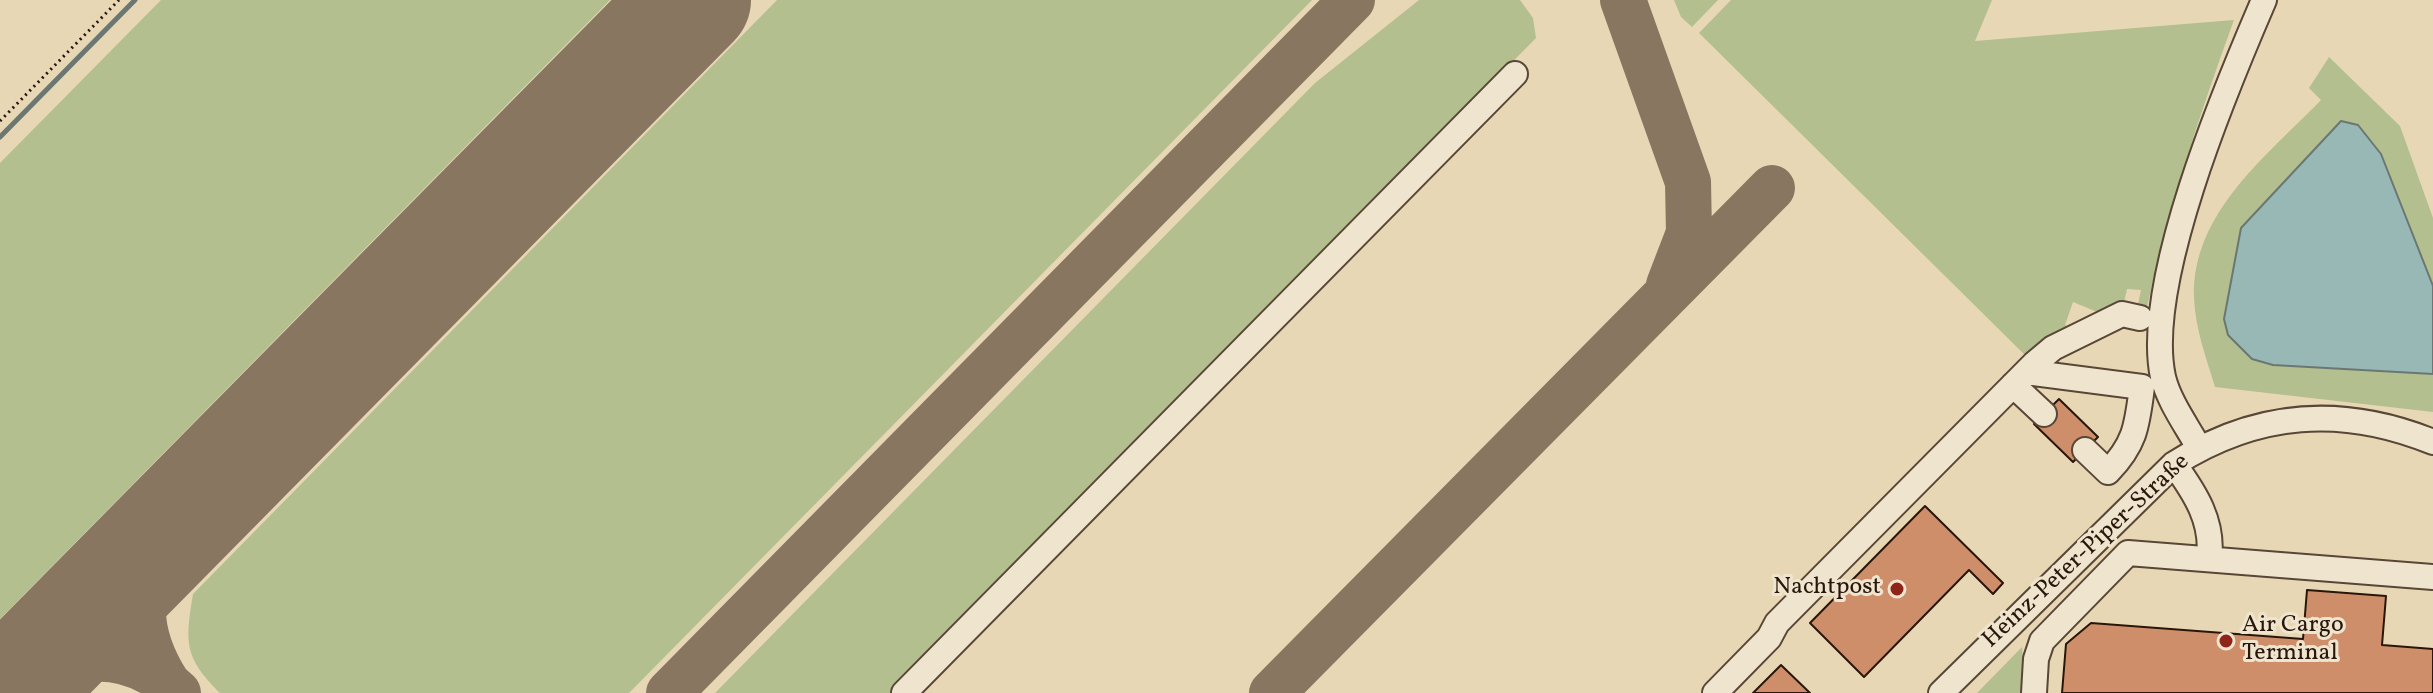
<!DOCTYPE html>
<html>
<head>
<meta charset="utf-8">
<style>
  body { margin:0 }
  canvas { display:block; background:#e7d7b5 }
</style>
</head>
<body>
<canvas width="2433" height="693"></canvas>
<script>
const context = document.querySelector('canvas').getContext('2d');
context.lineJoin = 'round';
function fill(path, color) {
  context.fillStyle = color;
  context.fill(path, 'evenodd');
}
function trace(path, color, width, dash) {
  context.strokeStyle = color;
  context.lineWidth = width;
  context.lineCap = dash ? 'butt' : 'round';
  context.setLineDash(dash || []);
  context.stroke(path);
}
function drawText(font, color, halo, rows, align = 'center') {
  context.font = font + ' Vollkorn,serif';
  context.lineWidth = 6;
  context.setLineDash([]);
  context.textBaseline = 'middle';
  context.strokeStyle = halo;
  context.fillStyle = color;
  for (const [text, x, y, turn = 0] of rows) {
    context.save();
    context.translate(x, y);
    context.rotate((+turn || 0) * Math.PI / 180);
    context.textAlign = isNaN(turn) ? turn : align;
    if (halo) context.strokeText(text, 0, 0);
    context.fillText(text, 0, 0);
    context.restore();
  }
}
fill(new Path2D(`
  M 161,0 L 610,0 L 0,619 L 0,163 Z
  M 777,0 L 1312,0 L 629,693 L 220,693 C 184,657 185,643 193,594 Z
  M 1419,0 L 1520,0 L 1533,18 L 1536,38 L 890,693 L 715,693 L 1315,83 Z
  M 1674,0 L 1718,0 L 1692,27 L 1681,17 Z
  M 1731,0 L 1992,0 L 1975,41 L 2234,20 C 2198,118 2167,214 2145,316 L 2136,314 L 2141,290 L 2127,289 L 2123,307 L 2107,316 L 2073,302 L 2065,325 L 2077,330 L 2030,360 L 1699,33 Z
  M 2329,57 L 2400,126 L 2433,218 L 2433,412 L 2215,387 C 2206,357 2195,328 2194,297 C 2192,212 2268,155 2321,100 L 2309,88 Z
  M 2022,647 L 2026,693 L 1977,693 Z`), '#b3bf8f');
const water = new Path2D(`
  M 2341,121 L 2358,125 L 2381,154 L 2433,286 L 2433,374 L 2273,365 L 2252,359 L 2228,335 L 2224,319 L 2241,228 Z`);
fill(water, '#98b8b6');
trace(water, '#6b7772', 2);
trace(new Path2D(`
  M 0,137 L 135,0`), '#6b7772', 5);
trace(new Path2D(`
  M 1623,0 L 1688,182 L 1689,233 L 1669,285
  M 168,684 C 130,625 136,574 179,521
  M 12,693 C 62,650 128,644 178,693
  M 669,693 L 1352,0
  M 1272,693 L 1772,188`), '#887660', 46);
trace(new Path2D(`
  M 9,693 L 693,0`), '#887660', 116);
const building = new Path2D(`
  M 2059,399 L 2098,437 L 2073,462 L 2034,424 Z
  M 1925,506 L 2003,583 L 1993,594 L 1969,570 L 1864,677 L 1810,623 Z
  M 2307,590 L 2386,596 L 2382,645 L 2433,649 L 2433,693 L 2062,693 L 2066,644 L 2091,623 L 2303,639 Z
  M 1781,665 L 1810,693 L 1753,693 Z`);
fill(building, '#cf8e6a');
trace(building, '#28160b', 2);
const minor = new Path2D(`
  M 2026,372 L 2142,387 C 2137,425 2136,443 2108,472 L 2085,450
  M 2013,385 L 2044,414
  M 2199,448 C 2187,426 2169,402 2163,377 C 2143,284 2226,88 2264,0
  M 2174,464 C 2195,493 2214,522 2209,559
  M 904,693 L 1515,74
  M 1715,693 L 1769,638 L 1777,623 L 2034,364 L 2053,348 L 2122,314 L 2140,318
  M 1941,693 L 2174,464 C 2257,411 2342,405 2433,442
  M 2034,693 L 2036,659 L 2042,641 L 2128,553 L 2433,577`);
trace(minor, '#584636', 28);
trace(new Path2D(`
  M 0,121 L 119,0`), '#28160b', 3, [2, 4]);
trace(minor, '#efe5cf', 24);
for (const [x, y, r, color] of [
  [1897,589,8,"#8f2418"],
  [2226,641,8,"#8f2418"]
]) {
  const dot = new Path2D();
  dot.arc(x, y, r, 0, 2 * Math.PI);
  context.fillStyle = color;
  context.fill(dot);
  trace(dot, '#efe5cf', 3);
}
drawText('24px', '#28160b', '#efe5cf', [
  ["Heinz-Peter-Piper-Straße",2087,552,-43]
]);
drawText('24px', '#28160b', '#efe5cf', [
  ["Nachtpost",1881,589],
  ["Air Cargo",2242,627,"left"],
  ["Terminal",2242,655,"left"]
], 'right');
</script>
</body>
</html>
